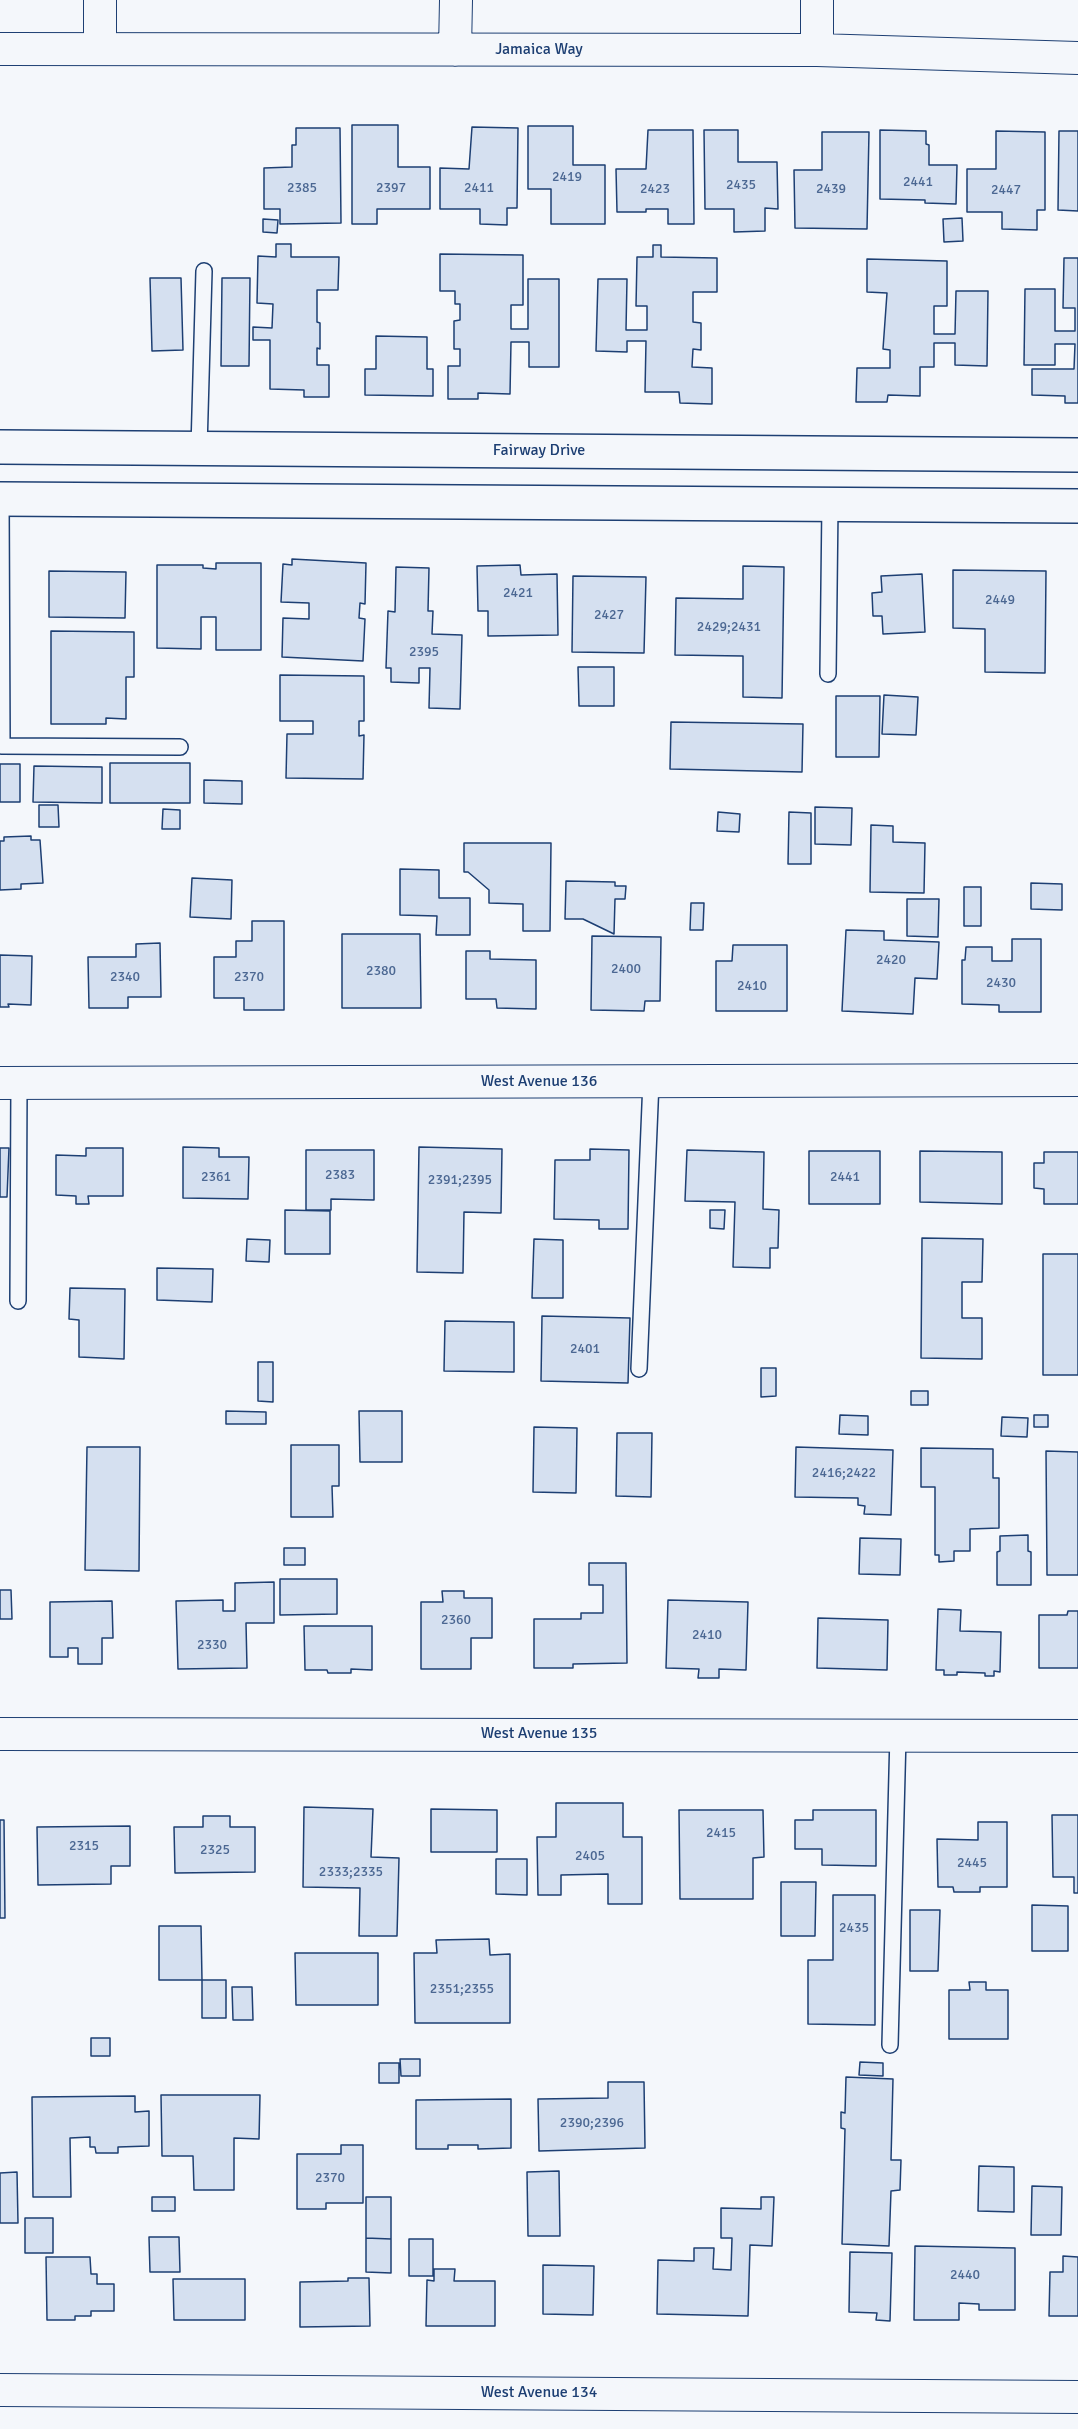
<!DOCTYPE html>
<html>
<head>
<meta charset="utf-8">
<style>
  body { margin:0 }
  canvas { display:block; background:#f4f7fb }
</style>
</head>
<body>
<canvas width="1078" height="2429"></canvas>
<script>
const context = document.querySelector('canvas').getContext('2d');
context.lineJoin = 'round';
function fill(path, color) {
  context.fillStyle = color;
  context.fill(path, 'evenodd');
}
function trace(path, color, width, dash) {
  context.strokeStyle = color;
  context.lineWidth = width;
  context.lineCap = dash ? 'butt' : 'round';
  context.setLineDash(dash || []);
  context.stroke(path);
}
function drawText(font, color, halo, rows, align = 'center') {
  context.font = font + ' Signika,sans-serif';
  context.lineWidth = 4.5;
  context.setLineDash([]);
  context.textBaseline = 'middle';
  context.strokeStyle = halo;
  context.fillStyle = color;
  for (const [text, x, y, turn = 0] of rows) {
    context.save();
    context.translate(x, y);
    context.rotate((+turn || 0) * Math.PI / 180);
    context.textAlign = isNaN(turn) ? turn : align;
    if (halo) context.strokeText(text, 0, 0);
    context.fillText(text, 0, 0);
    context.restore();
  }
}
const building = new Path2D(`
  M 352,125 L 398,125 L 398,167 L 430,167 L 430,209 L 377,209 L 377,224 L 352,224 Z
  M 528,126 L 573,126 L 573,165 L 605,165 L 605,224 L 551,224 L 551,189 L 528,189 Z
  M 472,127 L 518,128 L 517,208 L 507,208 L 507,225 L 480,224 L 480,209 L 440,209 L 440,168 L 469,169 Z
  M 296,128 L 340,128 L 341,223 L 280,224 L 280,209 L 264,209 L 264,168 L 292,167 L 292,145 L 296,145 Z
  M 648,130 L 693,130 L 694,224 L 668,224 L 668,209 L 646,209 L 646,212 L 617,212 L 616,169 L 646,169 Z
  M 704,130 L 738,130 L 738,162 L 777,162 L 778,209 L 765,208 L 765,231 L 734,232 L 734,209 L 705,209 Z
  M 880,130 L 926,131 L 926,144 L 929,145 L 929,165 L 957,165 L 956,204 L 925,203 L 925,200 L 880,199 Z
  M 996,131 L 1045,132 L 1045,210 L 1037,210 L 1037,230 L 1002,229 L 1002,212 L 967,212 L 967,169 L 996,169 Z
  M 1059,131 L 1078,131 L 1078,211 L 1058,210 Z
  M 822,132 L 869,132 L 867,229 L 795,228 L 794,170 L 822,170 Z
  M 962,218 L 963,241 L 944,242 L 943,219 Z
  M 263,219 L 278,220 L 277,233 L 263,232 Z
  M 276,244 L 291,244 L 291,257 L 339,257 L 338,290 L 317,290 L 317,322 L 320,323 L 320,349 L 317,348 L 317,365 L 329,365 L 329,397 L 304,397 L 304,390 L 270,389 L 270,340 L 253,340 L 253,327 L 272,328 L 273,304 L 257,303 L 258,256 L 276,257 Z
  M 653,245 L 661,245 L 661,257 L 717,258 L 717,292 L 693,292 L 693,322 L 701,323 L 701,350 L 693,349 L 692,367 L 712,368 L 712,404 L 680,403 L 679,392 L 645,392 L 646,341 L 627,341 L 627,352 L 596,351 L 598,279 L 627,279 L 626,330 L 647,330 L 647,306 L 636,306 L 637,257 L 653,257 Z
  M 440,254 L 523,255 L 523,305 L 511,305 L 511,329 L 528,329 L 528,279 L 559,279 L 559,367 L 529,367 L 529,342 L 511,342 L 510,394 L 478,393 L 478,399 L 448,399 L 448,366 L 460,366 L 460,349 L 454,349 L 454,321 L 460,320 L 460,304 L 455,304 L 455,291 L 440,291 Z
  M 1064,258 L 1078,258 L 1078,403 L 1065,403 L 1065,396 L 1032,395 L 1032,369 L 1074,369 L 1075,344 L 1055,344 L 1055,365 L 1024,365 L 1025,289 L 1055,289 L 1055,331 L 1075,331 L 1075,308 L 1063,308 Z
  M 867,259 L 947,261 L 947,306 L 934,306 L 934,334 L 955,334 L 956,291 L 988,291 L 987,366 L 955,365 L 955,343 L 934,343 L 934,367 L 920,367 L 920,396 L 888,395 L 887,402 L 856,402 L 857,368 L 890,368 L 890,350 L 883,349 L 887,293 L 867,292 Z
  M 150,278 L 181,278 L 183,350 L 152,351 Z
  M 222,278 L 250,278 L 249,366 L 221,366 Z
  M 376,336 L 427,337 L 427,369 L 433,369 L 433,396 L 365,395 L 365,369 L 376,369 Z
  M 292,559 L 366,563 L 365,604 L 360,603 L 359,618 L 365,619 L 363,661 L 282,657 L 283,618 L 309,619 L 309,603 L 281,602 L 283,564 L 292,565 Z
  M 216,563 L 261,563 L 261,650 L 216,650 L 216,617 L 201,617 L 201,649 L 157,648 L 157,565 L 203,565 L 203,568 L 216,569 Z
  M 520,565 L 521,575 L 557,574 L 558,635 L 488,636 L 488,611 L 478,611 L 477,566 Z
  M 743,566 L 784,567 L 782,698 L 743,697 L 743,656 L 675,655 L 676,598 L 743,599 Z
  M 396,567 L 429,568 L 428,611 L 433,611 L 432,634 L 462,635 L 460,709 L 429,708 L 430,668 L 419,668 L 419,683 L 391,682 L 391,668 L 386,668 L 388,611 L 395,612 Z
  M 953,570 L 1046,571 L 1045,673 L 985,672 L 985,629 L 953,628 Z
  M 49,571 L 126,572 L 125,618 L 49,617 Z
  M 922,574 L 925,632 L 883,634 L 882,616 L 873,616 L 872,593 L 882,592 L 881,576 Z
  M 573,576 L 646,577 L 644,653 L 572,652 Z
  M 51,631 L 134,632 L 134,677 L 126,677 L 126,719 L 106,718 L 106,724 L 51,724 Z
  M 578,667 L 614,667 L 614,706 L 579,706 Z
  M 280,675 L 364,676 L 364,721 L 359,721 L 359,736 L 364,735 L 363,779 L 286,778 L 287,734 L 313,734 L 313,721 L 280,721 Z
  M 884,695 L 918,697 L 916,735 L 882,734 Z
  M 836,696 L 880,696 L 879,757 L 836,757 Z
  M 671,722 L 803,724 L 802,772 L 670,769 Z
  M 110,763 L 190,763 L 190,803 L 110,803 Z
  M 0,764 L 20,764 L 20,802 L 0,802 Z
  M 34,766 L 102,767 L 102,803 L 33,802 Z
  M 204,780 L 242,781 L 242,804 L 204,803 Z
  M 39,805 L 58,805 L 59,827 L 39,827 Z
  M 815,807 L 852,808 L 851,845 L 815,844 Z
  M 163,809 L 180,810 L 180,829 L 162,829 Z
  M 718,812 L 740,814 L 739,832 L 717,831 Z
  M 789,812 L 811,813 L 811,864 L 788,864 Z
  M 871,825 L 893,826 L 893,842 L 925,843 L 924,893 L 870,892 Z
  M 31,836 L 31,840 L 40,840 L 43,883 L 21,884 L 21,889 L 0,890 L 0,841 L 4,841 L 4,837 Z
  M 464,843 L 551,843 L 550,931 L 523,931 L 523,904 L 489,903 L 489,890 L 468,872 L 464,872 Z
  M 400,869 L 439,870 L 439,898 L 470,898 L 470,935 L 436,935 L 437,916 L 400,915 Z
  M 192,878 L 232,880 L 231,919 L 190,917 Z
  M 566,881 L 615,882 L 615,886 L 626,886 L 625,899 L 615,899 L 614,934 L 583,919 L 565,919 Z
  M 1031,883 L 1062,884 L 1062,910 L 1031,909 Z
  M 964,887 L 981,887 L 981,926 L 964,926 Z
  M 907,899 L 939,899 L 938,937 L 907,936 Z
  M 691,903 L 704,903 L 703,930 L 690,930 Z
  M 252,921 L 284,921 L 284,1010 L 244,1010 L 244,998 L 214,998 L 214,957 L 236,957 L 236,941 L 252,941 Z
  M 846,930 L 884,931 L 884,940 L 939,942 L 937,979 L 915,978 L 913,1014 L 842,1011 Z
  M 342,934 L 420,934 L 421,1008 L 342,1008 Z
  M 592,936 L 661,937 L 660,1001 L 645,1001 L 644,1011 L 591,1010 Z
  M 1012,939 L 1041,939 L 1041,1012 L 999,1012 L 999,1005 L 962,1004 L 962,960 L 965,960 L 966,947 L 992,947 L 992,961 L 1012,961 Z
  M 160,943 L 161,997 L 128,997 L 128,1008 L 89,1008 L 88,957 L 136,957 L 136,944 Z
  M 733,945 L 787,945 L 787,1011 L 716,1011 L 716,961 L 732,961 Z
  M 466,951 L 490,951 L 490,959 L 536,960 L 536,1009 L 497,1008 L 496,999 L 466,999 Z
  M 0,955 L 32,956 L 31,1005 L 8,1004 L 9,1007 L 0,1007 Z
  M 183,1147 L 219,1148 L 219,1157 L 249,1157 L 248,1199 L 183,1198 Z
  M 419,1147 L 502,1149 L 501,1213 L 464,1212 L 463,1273 L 417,1272 Z
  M 0,1148 L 9,1148 L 7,1197 L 0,1197 Z
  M 86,1148 L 123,1148 L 123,1196 L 88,1196 L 89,1204 L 76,1204 L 76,1196 L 56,1195 L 56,1155 L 86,1156 Z
  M 590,1149 L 629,1150 L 628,1229 L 599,1229 L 599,1220 L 554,1219 L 555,1160 L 590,1160 Z
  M 306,1150 L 374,1150 L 374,1200 L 331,1199 L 331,1210 L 306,1210 Z
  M 687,1150 L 764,1152 L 763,1209 L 779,1210 L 778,1248 L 770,1248 L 770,1268 L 733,1267 L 735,1202 L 685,1201 Z
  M 809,1151 L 880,1151 L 880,1204 L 809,1204 Z
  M 920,1151 L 1002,1152 L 1002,1204 L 920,1202 Z
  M 1044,1152 L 1078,1152 L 1078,1204 L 1044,1204 L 1044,1189 L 1034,1188 L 1034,1163 L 1044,1163 Z
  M 285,1210 L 330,1211 L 330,1254 L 285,1254 Z
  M 710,1210 L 725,1210 L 724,1229 L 710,1228 Z
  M 922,1238 L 983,1239 L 982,1282 L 962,1282 L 962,1318 L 982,1318 L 982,1359 L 921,1358 Z
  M 247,1239 L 270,1240 L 269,1262 L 246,1261 Z
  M 534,1239 L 563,1240 L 563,1298 L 532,1298 Z
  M 1043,1254 L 1078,1254 L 1078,1375 L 1043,1375 Z
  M 157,1268 L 213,1269 L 212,1302 L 157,1300 Z
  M 70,1288 L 125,1289 L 124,1359 L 79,1357 L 79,1320 L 69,1319 Z
  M 542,1316 L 630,1318 L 628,1383 L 541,1381 Z
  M 445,1321 L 514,1322 L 514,1372 L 444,1371 Z
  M 258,1362 L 273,1362 L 273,1402 L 258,1401 Z
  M 761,1368 L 776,1368 L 776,1396 L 761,1397 Z
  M 911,1391 L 928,1391 L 928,1405 L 911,1405 Z
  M 226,1411 L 266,1412 L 266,1424 L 226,1424 Z
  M 359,1411 L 402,1411 L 402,1462 L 360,1462 Z
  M 840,1415 L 868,1416 L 868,1435 L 839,1434 Z
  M 1034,1415 L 1048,1415 L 1048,1427 L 1034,1427 Z
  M 1002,1417 L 1028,1418 L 1027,1437 L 1001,1436 Z
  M 534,1427 L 577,1428 L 576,1493 L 533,1492 Z
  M 617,1433 L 652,1433 L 651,1497 L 616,1496 Z
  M 291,1445 L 339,1445 L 339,1486 L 332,1486 L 333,1517 L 291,1517 Z
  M 87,1447 L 140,1447 L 139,1571 L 85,1570 Z
  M 796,1447 L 893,1450 L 891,1515 L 864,1514 L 865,1506 L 858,1505 L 858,1498 L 795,1497 Z
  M 921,1448 L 993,1449 L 993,1478 L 999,1478 L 999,1528 L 970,1529 L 970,1551 L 954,1551 L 954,1561 L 939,1562 L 939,1555 L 935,1555 L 935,1487 L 921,1487 Z
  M 1046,1451 L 1078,1452 L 1078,1575 L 1047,1575 Z
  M 1028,1535 L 1028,1551 L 1031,1552 L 1031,1585 L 997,1585 L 997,1552 L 1000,1551 L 1000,1536 Z
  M 860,1538 L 901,1539 L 900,1575 L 859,1574 Z
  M 284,1548 L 305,1548 L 305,1565 L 284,1565 Z
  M 589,1563 L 626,1563 L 627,1663 L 573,1664 L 573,1668 L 534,1668 L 534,1619 L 581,1619 L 581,1613 L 603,1613 L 603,1585 L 589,1585 Z
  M 280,1579 L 337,1579 L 337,1614 L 280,1615 Z
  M 274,1582 L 274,1623 L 246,1623 L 247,1668 L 178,1669 L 176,1601 L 223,1600 L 223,1611 L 235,1611 L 235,1583 Z
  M 0,1590 L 11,1590 L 12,1619 L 0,1619 Z
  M 442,1591 L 464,1591 L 464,1598 L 492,1598 L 492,1638 L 471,1638 L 471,1669 L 421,1669 L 421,1602 L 443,1602 Z
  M 668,1600 L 748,1602 L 746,1670 L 719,1669 L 719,1678 L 698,1678 L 699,1669 L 666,1668 Z
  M 112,1601 L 113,1638 L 102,1638 L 102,1664 L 78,1664 L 78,1648 L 68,1648 L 68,1657 L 50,1657 L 50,1602 Z
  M 938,1609 L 961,1610 L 960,1631 L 1001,1632 L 1000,1672 L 994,1671 L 994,1676 L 985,1676 L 985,1673 L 957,1672 L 957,1675 L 944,1675 L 944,1670 L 936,1670 Z
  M 1068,1611 L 1078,1611 L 1078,1668 L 1039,1668 L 1039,1615 L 1067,1615 Z
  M 818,1618 L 888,1620 L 887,1670 L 817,1668 Z
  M 304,1626 L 372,1626 L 372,1670 L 351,1669 L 351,1673 L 328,1673 L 327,1670 L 305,1670 Z
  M 556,1803 L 623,1803 L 623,1837 L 642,1837 L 642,1904 L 608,1904 L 608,1874 L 561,1875 L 561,1895 L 538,1895 L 537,1837 L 556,1837 Z
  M 304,1807 L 373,1809 L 371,1857 L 399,1858 L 397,1936 L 359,1936 L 360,1888 L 303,1887 Z
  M 431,1809 L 497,1810 L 497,1852 L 431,1852 Z
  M 679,1810 L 763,1810 L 764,1857 L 753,1858 L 753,1899 L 680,1899 Z
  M 813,1810 L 876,1810 L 876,1866 L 822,1865 L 822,1849 L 795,1849 L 795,1820 L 813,1820 Z
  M 1052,1815 L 1078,1815 L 1078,1893 L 1074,1893 L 1074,1877 L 1053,1877 Z
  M 203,1816 L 230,1816 L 230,1827 L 255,1827 L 255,1872 L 175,1873 L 174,1827 L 203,1827 Z
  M 0,1820 L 4,1820 L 5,1918 L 0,1918 Z
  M 978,1822 L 1007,1822 L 1007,1887 L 980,1887 L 980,1892 L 954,1892 L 953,1887 L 938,1887 L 937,1839 L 978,1840 Z
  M 130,1826 L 130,1866 L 111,1866 L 111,1884 L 38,1885 L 37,1827 Z
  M 496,1859 L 527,1859 L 527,1895 L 496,1894 Z
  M 781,1882 L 816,1882 L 815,1936 L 781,1936 Z
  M 833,1895 L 875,1895 L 875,2025 L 808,2024 L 808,1960 L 833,1960 Z
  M 1032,1905 L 1068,1906 L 1068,1951 L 1032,1951 Z
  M 910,1910 L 940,1910 L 938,1971 L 910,1971 Z
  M 159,1926 L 201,1926 L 202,1980 L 159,1980 Z
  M 489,1939 L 490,1955 L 510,1954 L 510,2023 L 415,2023 L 414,1953 L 437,1953 L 436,1940 Z
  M 295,1953 L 378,1953 L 378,2005 L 296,2005 Z
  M 202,1980 L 226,1980 L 226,2018 L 202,2018 Z
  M 969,1982 L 986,1982 L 986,1990 L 1008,1990 L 1008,2039 L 949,2039 L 949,1990 L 970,1990 Z
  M 232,1987 L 252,1987 L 253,2020 L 233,2020 Z
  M 91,2038 L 110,2038 L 110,2056 L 91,2056 Z
  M 400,2059 L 420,2059 L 420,2076 L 401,2076 Z
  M 860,2062 L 883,2063 L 883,2076 L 859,2075 Z
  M 379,2063 L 399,2063 L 399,2083 L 379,2083 Z
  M 846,2077 L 893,2079 L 891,2160 L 901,2160 L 900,2190 L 891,2191 L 889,2246 L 842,2244 L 845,2129 L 841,2128 L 841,2112 L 845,2113 Z
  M 608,2082 L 644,2082 L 645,2148 L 539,2151 L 538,2099 L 608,2098 Z
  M 161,2095 L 260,2095 L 259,2139 L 234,2138 L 234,2190 L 194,2190 L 193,2156 L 162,2156 Z
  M 135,2096 L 135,2112 L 149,2111 L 149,2146 L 118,2147 L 118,2153 L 96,2153 L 95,2147 L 90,2147 L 90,2137 L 70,2138 L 71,2197 L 33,2197 L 32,2097 Z
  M 511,2099 L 511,2148 L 478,2149 L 478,2145 L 448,2145 L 448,2149 L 416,2149 L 416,2100 Z
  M 341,2145 L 363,2145 L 363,2203 L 326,2203 L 326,2209 L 297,2209 L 297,2154 L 341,2154 Z
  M 979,2166 L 1014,2167 L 1014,2212 L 978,2211 Z
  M 559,2171 L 560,2236 L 528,2236 L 527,2172 Z
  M 17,2172 L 18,2223 L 0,2223 L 0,2173 Z
  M 1032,2186 L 1062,2187 L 1061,2235 L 1031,2235 Z
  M 152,2197 L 175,2197 L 175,2211 L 152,2211 Z
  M 366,2197 L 391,2197 L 391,2239 L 366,2238 Z
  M 761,2197 L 774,2197 L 772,2246 L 750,2245 L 748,2316 L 657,2314 L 658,2260 L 694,2261 L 694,2248 L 714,2248 L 713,2269 L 731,2270 L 732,2238 L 721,2238 L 721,2208 L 761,2209 Z
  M 25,2218 L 53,2218 L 53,2253 L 25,2253 Z
  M 149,2237 L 179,2237 L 180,2272 L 150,2272 Z
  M 366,2238 L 391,2239 L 391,2273 L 366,2272 Z
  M 409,2239 L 433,2239 L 433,2276 L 409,2276 Z
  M 915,2246 L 1015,2248 L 1015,2310 L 979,2310 L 979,2304 L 959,2303 L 959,2320 L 914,2320 Z
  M 850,2252 L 892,2253 L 890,2321 L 876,2320 L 877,2313 L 849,2312 Z
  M 1063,2256 L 1078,2257 L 1078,2316 L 1049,2316 L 1050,2272 L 1063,2272 Z
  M 46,2257 L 90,2257 L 91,2274 L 97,2274 L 97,2284 L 114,2284 L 114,2311 L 91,2311 L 91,2316 L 75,2316 L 75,2320 L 47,2320 Z
  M 543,2265 L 594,2266 L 593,2315 L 543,2314 Z
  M 434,2269 L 455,2269 L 454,2281 L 495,2281 L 495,2326 L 426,2326 L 427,2280 L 434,2281 Z
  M 348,2278 L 369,2278 L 370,2326 L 300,2327 L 300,2282 L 348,2281 Z
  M 173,2279 L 245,2279 L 245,2320 L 174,2320 Z`);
fill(building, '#d5e0f0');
trace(building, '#1d3f73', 1.5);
const service = new Path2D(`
  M 199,448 L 204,271
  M 1,499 L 2,746 L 180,747
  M 828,674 L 830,504
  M 18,1301 L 19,1083
  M 639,1369 L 651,1081
  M 890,2045 L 898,1735`);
const minor = new Path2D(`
  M 0,49 L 817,50 L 1078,58
  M 100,49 L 100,0
  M 455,50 L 456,0
  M 817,50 L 817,0
  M 0,1083 L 1078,1080
  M 0,1734 L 1078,1736
  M 0,2390 L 1078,2397`);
const tertiary = new Path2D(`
  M 0,447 L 1078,455
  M 0,499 L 1078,506`);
trace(service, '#1d3f73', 18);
trace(minor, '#1d3f73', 34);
trace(tertiary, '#1d3f73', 36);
trace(service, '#f4f7fb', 15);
trace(minor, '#f4f7fb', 32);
trace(tertiary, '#f4f7fb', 33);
drawText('14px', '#4b6792', null, [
  ["2419",567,177],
  ["2441",918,182],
  ["2435",741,185],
  ["2385",302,188],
  ["2397",391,188],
  ["2411",479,188],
  ["2423",655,189],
  ["2439",831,189],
  ["2447",1006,190],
  ["2421",518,593],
  ["2449",1000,600],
  ["2427",609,615],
  ["2429;2431",729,627],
  ["2395",424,652],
  ["2420",891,960],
  ["2400",626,969],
  ["2380",381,971],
  ["2340",125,977],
  ["2370",249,977],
  ["2430",1001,983],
  ["2410",752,986],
  ["2383",340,1175],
  ["2361",216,1177],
  ["2441",845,1177],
  ["2391;2395",460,1180],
  ["2401",585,1349],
  ["2416;2422",844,1473],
  ["2360",456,1620],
  ["2410",707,1635],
  ["2330",212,1645],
  ["2415",721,1833],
  ["2315",84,1846],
  ["2325",215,1850],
  ["2405",590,1856],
  ["2445",972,1863],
  ["2333;2335",351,1872],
  ["2435",854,1928],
  ["2351;2355",462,1989],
  ["2390;2396",592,2123],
  ["2370",330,2178],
  ["2440",965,2275]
]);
drawText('16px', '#1d3f73', '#f4f7fb', [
  ["Jamaica Way",539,50],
  ["Fairway Drive",539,451],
  ["West Avenue 136",539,1082],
  ["West Avenue 135",539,1734],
  ["West Avenue 134",539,2393]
]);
</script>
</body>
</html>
